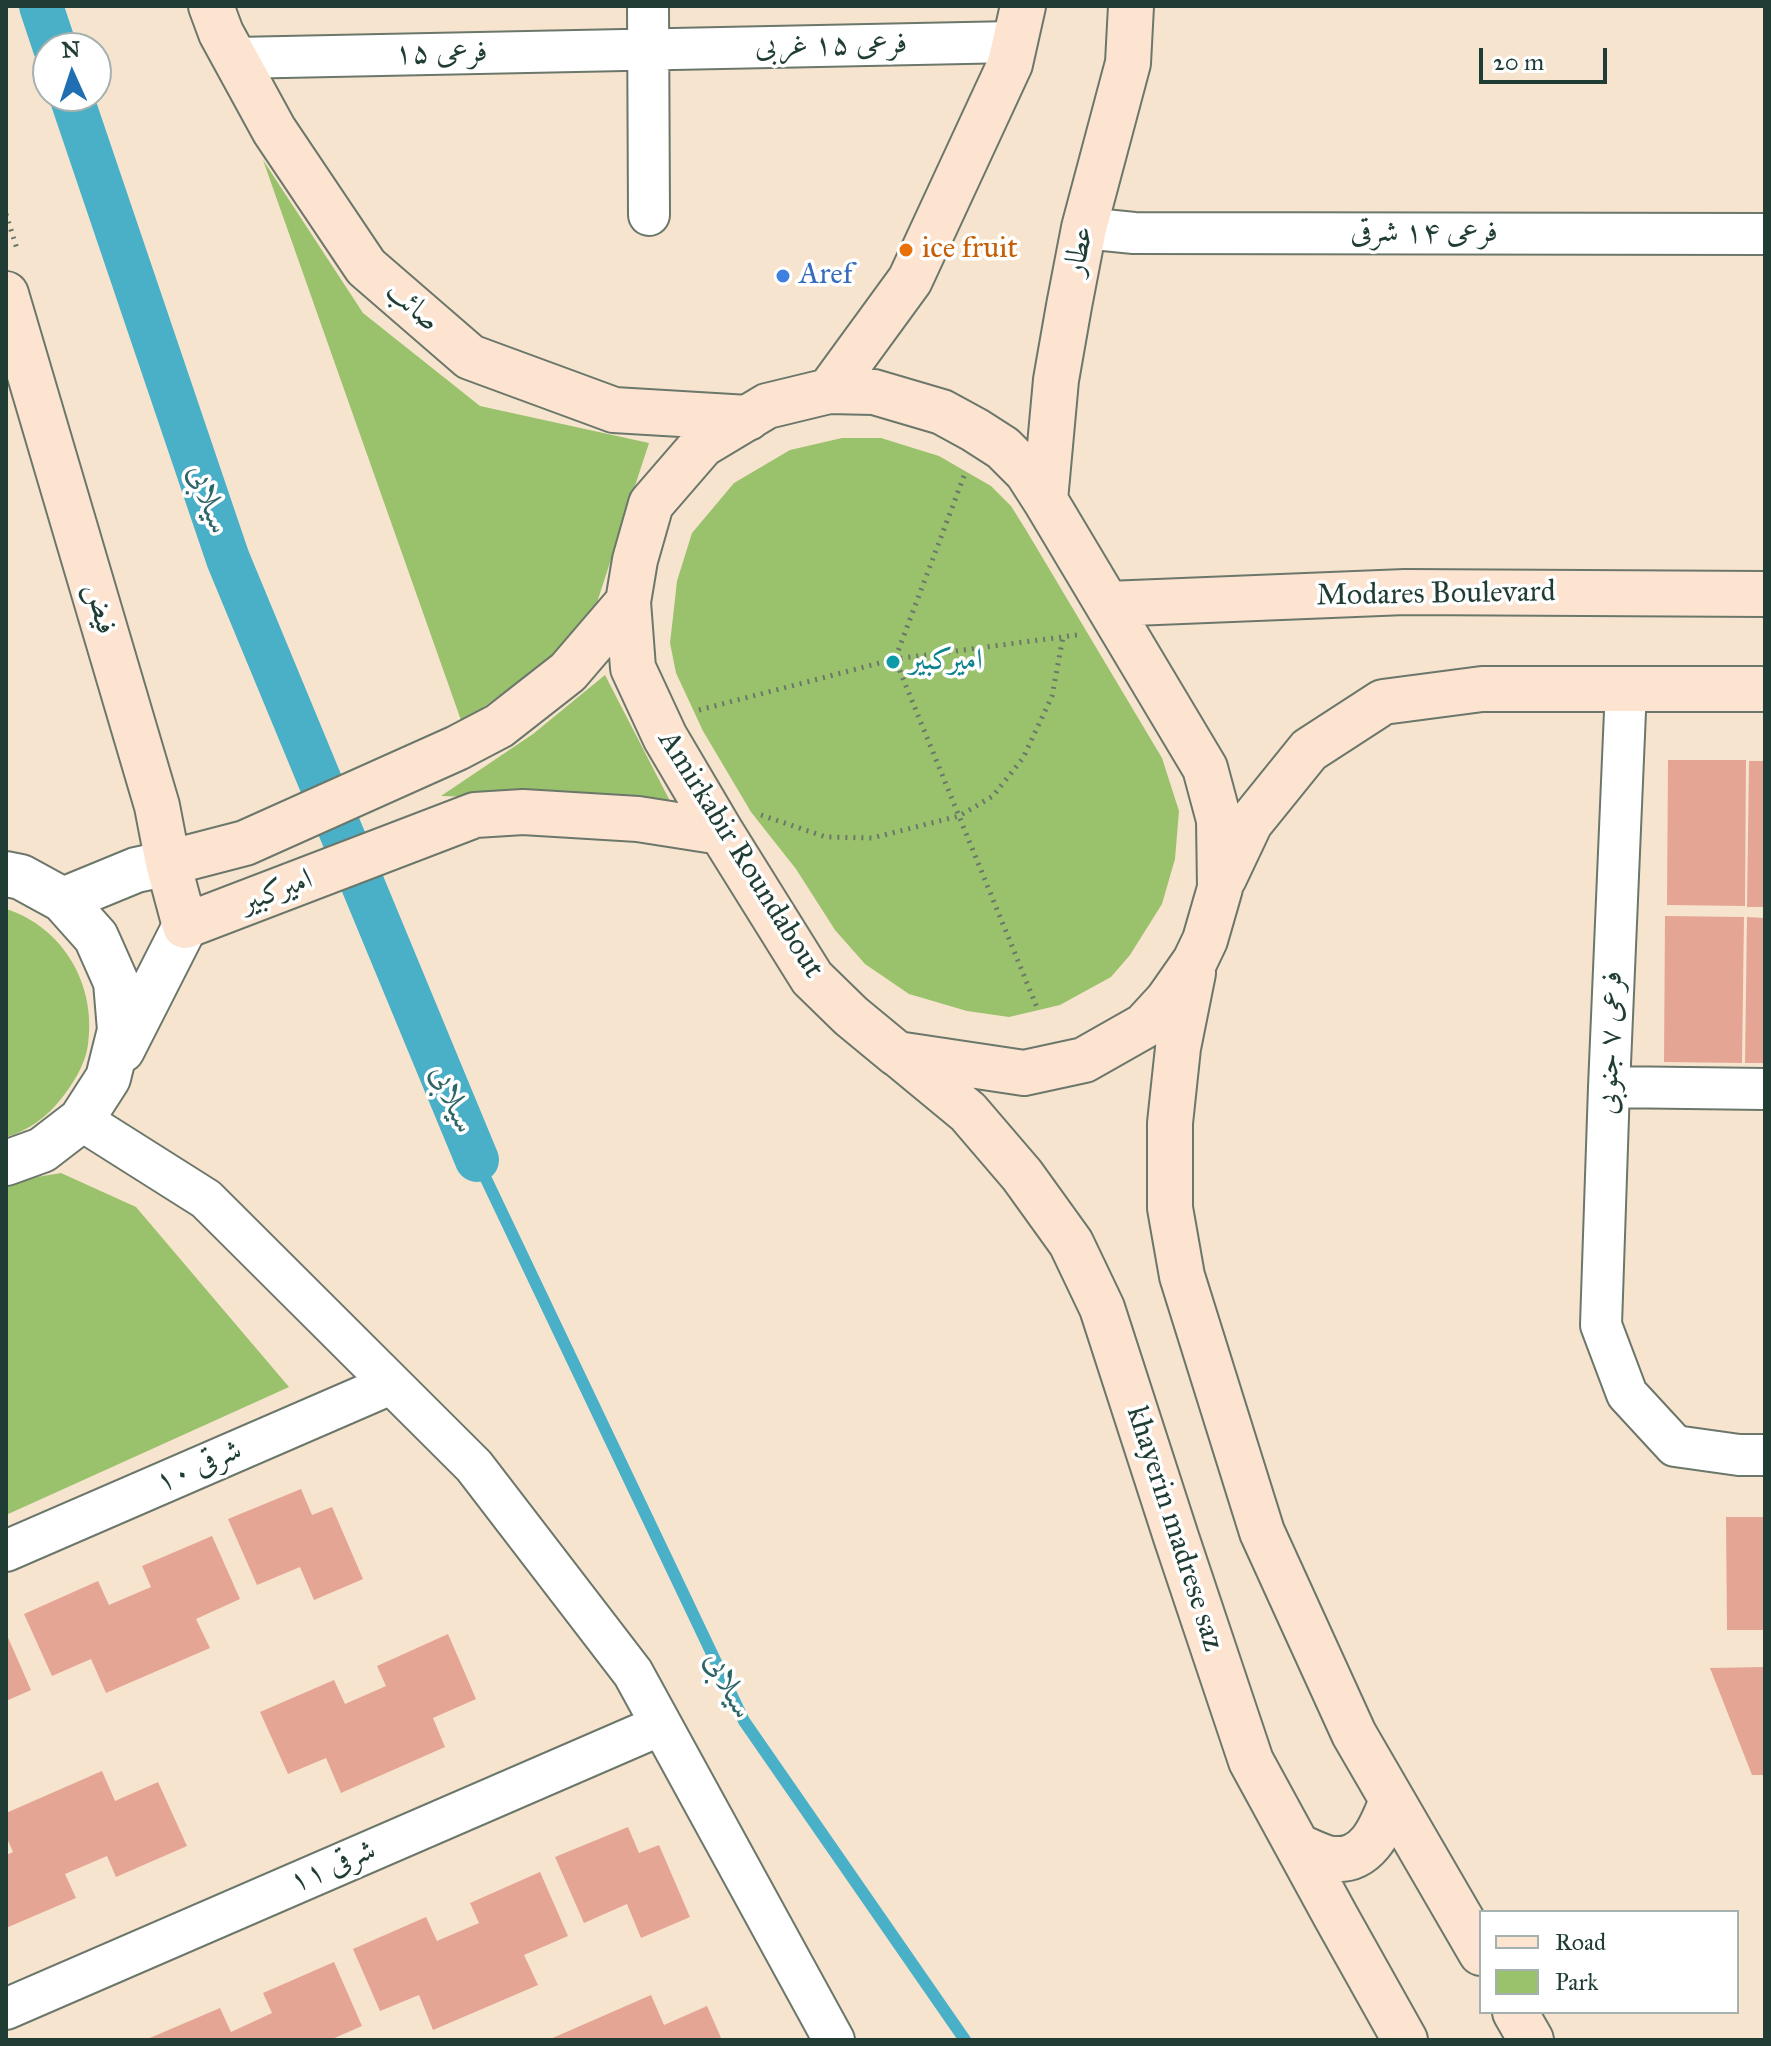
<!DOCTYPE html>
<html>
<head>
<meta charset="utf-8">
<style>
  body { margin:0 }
  #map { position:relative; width:1771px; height:2046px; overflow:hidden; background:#f7e4ce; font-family:"IM FELL Great Primer",serif }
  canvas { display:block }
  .frame { position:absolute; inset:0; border:8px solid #1f3d34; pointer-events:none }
  .legend { position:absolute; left:1479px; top:1910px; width:260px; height:104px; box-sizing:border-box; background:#fff; border:2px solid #a5b1ae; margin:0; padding:10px 14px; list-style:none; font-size:24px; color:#1f3d34 }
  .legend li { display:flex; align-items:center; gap:16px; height:40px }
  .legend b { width:40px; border:2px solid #a5b1ae }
  .north { position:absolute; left:32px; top:32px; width:80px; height:80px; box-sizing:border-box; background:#fff; border:2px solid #a5b1ae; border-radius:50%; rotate:357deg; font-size:22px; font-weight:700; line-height:32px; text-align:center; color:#1f3d34 }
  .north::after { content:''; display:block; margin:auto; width:28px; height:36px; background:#1f6fb2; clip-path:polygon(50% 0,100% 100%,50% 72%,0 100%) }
  .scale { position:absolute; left:1479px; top:48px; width:128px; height:36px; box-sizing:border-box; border:4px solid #1f3d34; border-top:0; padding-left:10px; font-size:24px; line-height:28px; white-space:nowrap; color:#1f3d34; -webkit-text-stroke:6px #fff; paint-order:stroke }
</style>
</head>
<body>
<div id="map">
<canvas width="1771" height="2046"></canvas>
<div class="frame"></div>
<ul class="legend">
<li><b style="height:10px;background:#fde4d1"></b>Road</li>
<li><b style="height:22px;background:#9ac16c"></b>Park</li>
</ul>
<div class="north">N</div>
<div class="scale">20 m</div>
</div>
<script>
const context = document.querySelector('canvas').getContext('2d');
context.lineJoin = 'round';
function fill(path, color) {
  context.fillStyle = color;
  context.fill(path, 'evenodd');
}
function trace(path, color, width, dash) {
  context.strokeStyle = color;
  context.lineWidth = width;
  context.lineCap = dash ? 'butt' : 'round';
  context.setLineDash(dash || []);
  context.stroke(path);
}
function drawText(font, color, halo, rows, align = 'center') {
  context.font = font + ' "IM FELL Great Primer",Amiri,serif';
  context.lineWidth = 7;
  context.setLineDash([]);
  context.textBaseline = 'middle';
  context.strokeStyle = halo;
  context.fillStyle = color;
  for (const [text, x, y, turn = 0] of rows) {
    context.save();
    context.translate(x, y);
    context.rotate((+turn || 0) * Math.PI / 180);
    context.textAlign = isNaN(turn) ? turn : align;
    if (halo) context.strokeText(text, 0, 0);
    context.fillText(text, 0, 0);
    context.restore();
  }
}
fill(new Path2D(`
  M 263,160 L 363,313 L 480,406 L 649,443 L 588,630 L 462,723 Z
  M 842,438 L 881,438 L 939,456 L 991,486 L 1011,506 L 1026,530 L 1162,758 L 1179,811 L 1175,859 L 1162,904 L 1130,955 L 1111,977 L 1060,1005 L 1009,1017 L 967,1011 L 909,994 L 865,964 L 835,930 L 796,869 L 751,812 L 703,731 L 676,673 L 670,643 L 673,617 L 677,581 L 692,533 L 734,483 L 790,450 Z
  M 605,675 L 671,803 L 441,796 L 533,734 Z
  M 6,909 C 63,927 97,985 88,1045 C 85,1065 73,1084 61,1099 C 47,1117 28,1131 6,1137 Z
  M 61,1173 L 136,1207 L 289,1387 L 6,1515 L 6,1182 Z`), '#9ac16c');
trace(new Path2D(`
  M 477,1160 L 744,1721 L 965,2040`), '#49b0c8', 12);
trace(new Path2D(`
  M 41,6 L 55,48
  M 71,96 L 228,559 L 477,1160`), '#49b0c8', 44);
fill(new Path2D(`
  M 1668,760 L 1746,760 L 1745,906 L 1667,905 Z
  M 1749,761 L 1765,761 L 1765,907 L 1747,907 Z
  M 1665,916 L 1744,917 L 1742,1063 L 1664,1062 Z
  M 1747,917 L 1765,918 L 1765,1063 L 1745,1063 Z
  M 301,1489 L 312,1515 L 332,1507 L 363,1579 L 314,1600 L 300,1567 L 257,1585 L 228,1519 Z
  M 1726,1517 L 1765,1517 L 1765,1630 L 1727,1630 Z
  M 212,1536 L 240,1599 L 196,1619 L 210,1648 L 106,1693 L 91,1659 L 52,1676 L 24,1614 L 98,1581 L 109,1605 L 151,1587 L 142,1566 Z
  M 6,1633 L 31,1690 L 6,1701 Z
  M 448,1634 L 476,1699 L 433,1718 L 445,1747 L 341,1793 L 326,1758 L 288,1774 L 260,1712 L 334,1680 L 345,1704 L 386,1686 L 377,1666 Z
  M 1765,1667 L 1765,1775 L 1752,1775 L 1710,1668 Z
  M 102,1771 L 115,1801 L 158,1782 L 187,1846 L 116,1877 L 107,1856 L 65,1874 L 76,1898 L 6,1928 L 6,1855 L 13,1852 L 6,1836 L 6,1813 Z
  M 628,1827 L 639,1853 L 659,1845 L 690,1917 L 641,1938 L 627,1904 L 584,1923 L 555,1857 Z
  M 540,1872 L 568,1936 L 524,1955 L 538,1985 L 433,2030 L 419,1995 L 380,2011 L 353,1949 L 426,1917 L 437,1941 L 479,1923 L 470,1903 Z
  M 334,1962 L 362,2026 L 330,2040 L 145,2040 L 220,2008 L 231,2032 L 272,2013 L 263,1993 Z
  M 651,1995 L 664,2025 L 707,2006 L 722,2040 L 548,2040 Z`), '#e5a594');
const minor = new Path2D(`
  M 648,6 L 649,215
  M 235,58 L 1014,42
  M 1084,228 L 1134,233 L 1765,234
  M 1626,688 L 1609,1087 L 1601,1325 L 1627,1394 L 1675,1446 L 1739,1455 L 1765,1455
  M 1609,1087 L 1765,1089
  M 81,1120 L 206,1199 L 474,1466 L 633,1673 L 834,2040
  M 6,1551 L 391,1384
  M 6,2009 L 661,1725`);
const tertiary = new Path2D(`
  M 6,874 L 21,877 L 63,900 L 96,937 L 116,982 L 120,1030 L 108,1078 L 81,1120 L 42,1150 L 6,1163
  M 63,900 L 136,870 L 168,863
  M 122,1050 L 185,926`);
const secondary = new Path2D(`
  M 211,6 L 221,33 L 274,130 L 366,267 L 470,357 L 614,410 L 748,418
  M 6,294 L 157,806 L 168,863 L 185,926 L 475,815 L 523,812 L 638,819 L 721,832
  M 829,391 L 874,392 L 942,412 L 975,430 L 1003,448 L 1027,472 L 1045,500 L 1205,768 L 1219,820 L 1220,888 L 1205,940 L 1195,961 L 1167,1001 L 1144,1026 L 1084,1060 L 1024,1073 L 897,1054 L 851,1016 L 812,978 L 721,832 L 665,737 L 633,668 L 628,602 L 635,560 L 651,504 L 702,445 L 767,406 Z
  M 829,391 L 910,280 L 1010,64 L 1023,6
  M 1045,500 L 1056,380 L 1069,306 L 1084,228 L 1128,63 L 1131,6
  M 1108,604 L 1405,592 L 1765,594
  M 168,863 L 245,843 L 457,748 L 499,726 L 568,672 L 628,602
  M 1224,878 L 1250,823 L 1309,750 L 1383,702 L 1482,689 L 1765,689
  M 1193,973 L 1178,1048 L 1170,1123 L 1170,1208 L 1182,1276 L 1262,1532 L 1354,1734 L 1481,1953
  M 899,1055 L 968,1112 L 1022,1175 L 1071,1243 L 1102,1308 L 1176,1537 L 1251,1761 L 1335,1915 L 1405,2040
  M 1298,1846 C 1307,1850 1317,1855 1327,1858 C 1367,1866 1381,1829 1392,1800
  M 1515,2012 L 1531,2040`);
trace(minor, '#6b776a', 44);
trace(tertiary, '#6b776a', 48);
trace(secondary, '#6b776a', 48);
trace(new Path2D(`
  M 6,214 L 18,252
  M 964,476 L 895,659 L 1038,1010
  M 699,710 L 895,659 L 1077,635
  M 761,815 L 826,837 L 872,838 L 959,816 L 993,796 L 1023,758 L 1052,696 L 1063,637`), '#6b776a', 5, [2, 6]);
trace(minor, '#fff', 40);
trace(tertiary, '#fff', 44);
trace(secondary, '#fde4d1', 44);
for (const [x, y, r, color] of [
  [906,250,8,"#e8710a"],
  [783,276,8,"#3f7fe0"],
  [893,662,8,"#0f9aa8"]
]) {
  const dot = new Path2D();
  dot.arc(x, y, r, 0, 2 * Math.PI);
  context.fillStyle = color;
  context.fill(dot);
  trace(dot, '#fff', 3);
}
drawText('30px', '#1f3d34', '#fff', [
  ["فرعی ۱۵ غربی",831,46,-1],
  ["فرعی ۱۵",441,54,-1],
  ["فرعی ۱۴ شرقی",1424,234],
  ["عطار",1080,251,-78],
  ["صائب",412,307,41],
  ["Modares Boulevard",1436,595,-1],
  ["فیض",99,609,74],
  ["Amirkabir Roundabout",740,855,58],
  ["امیرکبیر",277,892,-21],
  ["فرعی ۷ جنوبی",1611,1043,-88],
  ["۱۰ شرقی",199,1467,-23],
  ["khayerin madrese saz",1174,1529,72],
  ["۱۱ شرقی",333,1867,-23]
]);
drawText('30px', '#c56008', '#fff', [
  ["ice fruit",922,250]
], 'left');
drawText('30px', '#366cbe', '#fff', [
  ["Aref",799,276]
], 'left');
drawText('30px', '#0d838f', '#fff', [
  ["امیرکبیر",909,662]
], 'left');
drawText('italic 32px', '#2e6568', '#fff', [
  ["سیلابی",208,500,71],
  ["سیلابی",452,1100,67],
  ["سیلابی",728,1686,63]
]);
</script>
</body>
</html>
